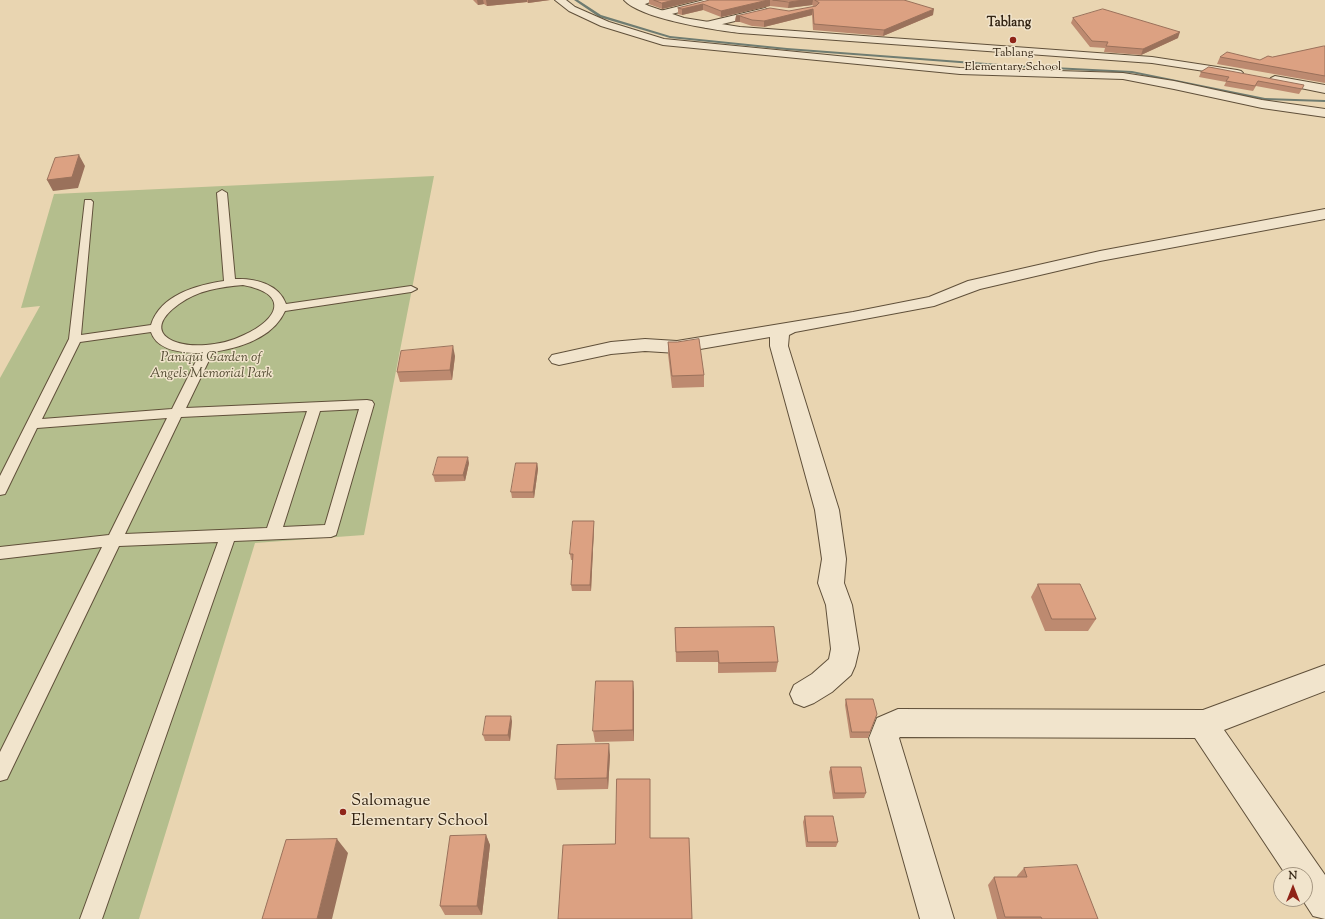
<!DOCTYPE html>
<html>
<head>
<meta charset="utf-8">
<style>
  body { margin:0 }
  #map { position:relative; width:1325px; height:919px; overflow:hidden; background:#e9d5b1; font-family:"Sorts Mill Goudy",serif }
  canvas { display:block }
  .north { position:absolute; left:1273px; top:867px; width:40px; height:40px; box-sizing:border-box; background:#f1e4cc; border:1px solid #a59782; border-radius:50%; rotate:0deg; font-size:11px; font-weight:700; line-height:16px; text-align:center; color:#322312 }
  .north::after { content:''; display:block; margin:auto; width:14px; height:18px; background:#8f2418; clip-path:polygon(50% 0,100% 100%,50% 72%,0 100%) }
</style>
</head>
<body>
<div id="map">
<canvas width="1325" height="919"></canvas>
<div class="north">N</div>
</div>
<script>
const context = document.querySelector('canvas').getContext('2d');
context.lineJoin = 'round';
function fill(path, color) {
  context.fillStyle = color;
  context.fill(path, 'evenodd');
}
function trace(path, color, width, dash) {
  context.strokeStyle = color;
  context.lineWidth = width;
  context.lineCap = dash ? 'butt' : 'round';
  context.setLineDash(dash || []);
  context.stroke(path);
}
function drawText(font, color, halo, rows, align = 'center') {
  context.font = font + ' "Sorts Mill Goudy",serif';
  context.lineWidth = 3;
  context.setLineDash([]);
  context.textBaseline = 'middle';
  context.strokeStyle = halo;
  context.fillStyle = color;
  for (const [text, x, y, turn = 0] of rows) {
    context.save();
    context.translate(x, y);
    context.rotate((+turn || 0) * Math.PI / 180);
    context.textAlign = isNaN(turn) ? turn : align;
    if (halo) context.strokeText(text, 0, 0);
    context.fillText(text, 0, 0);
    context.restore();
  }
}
fill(new Path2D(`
  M 434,176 L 364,535 L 255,543 L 139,919 L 0,919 L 0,378 L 40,306 L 21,308 L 54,194 Z`), '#b4be8d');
fill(new Path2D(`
  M 574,0 L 578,0 L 601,15 L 670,36 L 787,48 L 1013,65 L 1132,71 L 1265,98 L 1325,100 L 1325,102 L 1265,100 L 1132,73 L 1013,67 L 787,50 L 670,38 L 599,17 Z`), '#6f7c71');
const service = new Path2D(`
  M 222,190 L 227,193 L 235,279 C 255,278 279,284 286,304 L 411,286 L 417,289 L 411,292 L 285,311 C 273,338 239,348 213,352 L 186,408 L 367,400 L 372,401 L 374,404 L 336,535 L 331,537 L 234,541 L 102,919 L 80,919 L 218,542 L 119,546 L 7,779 L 0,781 L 0,752 L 102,547 L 0,559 L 0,547 L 109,535 L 167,418 L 37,428 L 7,490 L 5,494 L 0,495 L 0,476 L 69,339 L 85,200 L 91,200 L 93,202 L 81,335 L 151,325 C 160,295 197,285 224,281 L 217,193 ZM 243,285 C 290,294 279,319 244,335 C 232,341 219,344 206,345 C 173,348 140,332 179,304 C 198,290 221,287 243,285 ZM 151,332 C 157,351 183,353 200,353 L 172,409 L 42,419 L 80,342 ZM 359,409 L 325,525 L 283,527 L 320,411 ZM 307,411 L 267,528 L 125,534 L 181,417 Z`);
const minor = new Path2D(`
  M 555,0 L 566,0 L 575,7 L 609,22 L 664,39 L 960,68 L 1123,73 L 1174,81 L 1262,100 L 1325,109 L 1325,117 L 1262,108 L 1174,89 L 1123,79 L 960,74 L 663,45 L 601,26 L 569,11 Z
  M 634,0 L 653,0 C 648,4 637,7 631,5 L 629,3 L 631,1 Z
  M 704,0 L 711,0 L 713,2 L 711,4 L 660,17 L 655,14 L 656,12 Z
  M 765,8 L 770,11 L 768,13 L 706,28 L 701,25 L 702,23 Z
  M 1325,209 L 1325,219 L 1100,261 L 980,289 L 934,306 L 795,332 L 789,335 L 788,346 L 839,510 L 846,559 L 844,583 L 852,605 L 859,649 L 855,666 L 851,675 L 832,692 L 814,703 L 804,707 L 794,703 L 790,694 L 794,685 L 812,674 L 829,659 L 831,649 L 826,605 L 818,583 L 822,559 L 815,510 L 770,346 L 770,337 L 677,353 L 645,351 L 611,354 L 559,365 L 552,363 L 549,359 L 552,355 L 611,342 L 645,339 L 677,341 L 853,312 L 929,297 L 968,281 L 1100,251 Z
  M 1325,665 L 1325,691 L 1224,730 L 1325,875 L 1325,919 L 1313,916 L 1302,899 L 1305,899 L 1305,875 L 1286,875 L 1195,738 L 900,737 L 899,738 L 954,919 L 920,919 L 869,738 L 877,718 L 898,709 L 1203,710 Z`);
const tertiary = new Path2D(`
  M 624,0 L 636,0 L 649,6 L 684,18 L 740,27 L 1152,57 L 1237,70 L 1241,71 L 1243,73 L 1241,75 L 1237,76 L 1152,63 L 740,33 C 715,30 641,19 624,0 Z
  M 1275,76 L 1325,85 L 1325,93 L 1271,82 L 1269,80 L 1271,78 Z`);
trace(service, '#60503a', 2);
trace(minor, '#60503a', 2);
trace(tertiary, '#60503a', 2);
fill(service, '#f1e4cc');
fill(minor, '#f1e4cc');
fill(tertiary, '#f1e4cc');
fill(new Path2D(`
  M 473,0 L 550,0 L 528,3 L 527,2 L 487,6 L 484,4 L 478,5 Z
  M 649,0 L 699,0 L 662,9 L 649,4 Z
  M 710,0 L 904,0 L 933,15 L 883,36 L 813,30 L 812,15 L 764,27 L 752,26 L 740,22 L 735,22 L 736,16 L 789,11 L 815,7 L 812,5 L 788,8 L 770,6 L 721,17 L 703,10 L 682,15 L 678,14 L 678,8 Z
  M 1073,18 L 1178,38 L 1141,55 L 1104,52 L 1105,48 L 1090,47 L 1071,23 Z
  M 1325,46 L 1325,83 L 1217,64 L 1220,57 L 1260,60 Z
  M 1209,67 L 1302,89 L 1299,94 L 1256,86 L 1253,91 L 1224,86 L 1226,82 L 1199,77 L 1201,72 Z
  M 668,342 L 704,375 L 704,387 L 672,388 L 668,354 Z
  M 455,356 L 452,380 L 400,382 L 397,372 Z
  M 469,463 L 465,481 L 435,482 L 433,475 Z
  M 537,463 L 538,469 L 534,498 L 512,498 L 511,492 Z
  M 594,528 L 591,591 L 572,591 L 571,585 L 573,560 L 571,560 L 570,554 Z
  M 1038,584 L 1096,619 L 1088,631 L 1045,631 L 1031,597 Z
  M 675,628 L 778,662 L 776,672 L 718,673 L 718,662 L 676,662 Z
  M 634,692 L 634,741 L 595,742 L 593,731 Z
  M 846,699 L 877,714 L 868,738 L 850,738 L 845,705 Z
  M 512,721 L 510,741 L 485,741 L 483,735 Z
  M 610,755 L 608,789 L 557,790 L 555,779 Z
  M 831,767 L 866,793 L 864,798 L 833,799 L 829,772 Z
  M 805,816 L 838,842 L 836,847 L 806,847 L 803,822 Z
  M 486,835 L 490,845 L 482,915 L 445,915 L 440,906 Z
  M 1024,868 L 1098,919 L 997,919 L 988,885 L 994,877 L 1017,877 L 1017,876 Z`), '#bd8a70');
fill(new Path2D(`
  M 477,0 L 483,0 L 484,4 L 478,5 Z
  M 486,0 L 527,0 L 527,2 L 487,6 Z
  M 528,0 L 550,0 L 528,3 Z
  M 674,0 L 699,0 L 662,9 L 662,3 Z
  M 768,0 L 770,0 L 770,6 L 721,17 L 721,11 Z
  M 804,0 L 813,0 L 812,5 L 788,8 L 789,2 Z
  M 703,4 L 703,10 L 682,15 L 682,9 Z
  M 813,9 L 812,15 L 764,27 L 764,21 Z
  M 934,9 L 933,15 L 883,36 L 884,30 Z
  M 736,16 L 740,16 L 740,22 L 735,22 Z
  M 1180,32 L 1178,38 L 1141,55 L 1143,49 Z
  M 79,155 L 85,166 L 78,188 L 53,191 L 47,180 Z
  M 453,346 L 455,356 L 452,380 L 450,370 Z
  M 468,457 L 469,463 L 465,481 L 463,475 Z
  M 537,463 L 538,469 L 534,498 L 533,492 Z
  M 594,521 L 594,528 L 591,591 L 590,585 Z
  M 633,681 L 634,692 L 634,741 L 633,730 Z
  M 511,716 L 512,721 L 510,741 L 508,735 Z
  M 609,744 L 610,755 L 608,789 L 607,778 Z
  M 486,835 L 490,845 L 482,915 L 477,906 Z
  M 337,839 L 348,853 L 332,919 L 317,919 Z`), '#9a715b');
const building = new Path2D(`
  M 654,0 L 674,0 L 662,3 Z
  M 710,0 L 768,0 L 721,11 L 703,4 L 682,9 L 678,8 Z
  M 773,0 L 804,0 L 789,2 Z
  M 815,0 L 904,0 L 934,9 L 884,30 L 814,24 L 813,9 L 764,21 L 752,20 L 740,16 L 736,16 L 770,8 L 789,11 L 816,6 L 819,3 Z
  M 1103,9 L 1180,32 L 1143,49 L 1106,46 L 1108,42 L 1092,41 L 1073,18 Z
  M 1324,46 L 1325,46 L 1325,76 L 1220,57 L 1227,52 L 1260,60 L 1268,56 L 1272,57 Z
  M 1209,67 L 1304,85 L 1302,89 L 1258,81 L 1255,86 L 1226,81 L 1229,77 L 1201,72 Z
  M 79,155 L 72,177 L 47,180 L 55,158 Z
  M 699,339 L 704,375 L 672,376 L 668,342 L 677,342 Z
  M 453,346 L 450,370 L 397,372 L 401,351 Z
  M 438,457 L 468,457 L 463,475 L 433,475 Z
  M 516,463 L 537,463 L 533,492 L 511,492 Z
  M 573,521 L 594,521 L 590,585 L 571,585 L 573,554 L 570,554 Z
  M 1038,584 L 1080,584 L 1096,619 L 1052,619 Z
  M 774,627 L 778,662 L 719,663 L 718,651 L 676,652 L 675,628 Z
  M 596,681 L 633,681 L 633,730 L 593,731 Z
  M 846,699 L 873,699 L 877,714 L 870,732 L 852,732 Z
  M 486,716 L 511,716 L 508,735 L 483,735 Z
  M 609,744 L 607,778 L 555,779 L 557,745 Z
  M 831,767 L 861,767 L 866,793 L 835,793 Z
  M 617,779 L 650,779 L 650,838 L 689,838 L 692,919 L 558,919 L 563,845 L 615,844 Z
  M 805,816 L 833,816 L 838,842 L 808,842 Z
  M 486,835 L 477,906 L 440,906 L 450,836 Z
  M 337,839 L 317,919 L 262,919 L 286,840 Z
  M 1077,865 L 1098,919 L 1042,919 L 1041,917 L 1005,917 L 994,877 L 1027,877 L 1024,868 Z`);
fill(building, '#dca182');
trace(building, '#9a715b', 1);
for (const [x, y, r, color] of [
  [1013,40,4,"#8f2418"],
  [343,812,4,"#8f2418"]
]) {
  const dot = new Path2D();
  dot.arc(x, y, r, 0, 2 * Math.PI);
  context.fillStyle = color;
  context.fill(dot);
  trace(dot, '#f1e4cc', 1.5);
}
drawText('12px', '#322312', '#f1e4cc', [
  ["Tablang",1013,54],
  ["Elementary School",1013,68]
]);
drawText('bold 13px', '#322312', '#f1e4cc', [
  ["Tablang",1009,24]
]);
drawText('italic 14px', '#524a31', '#f1e4cc', [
  ["Paniqui Garden of",211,359],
  ["Angels Memorial Park",211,375]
]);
drawText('17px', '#322312', '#f1e4cc', [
  ["Salomague",351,802],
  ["Elementary School",351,822]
], 'left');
</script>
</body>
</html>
